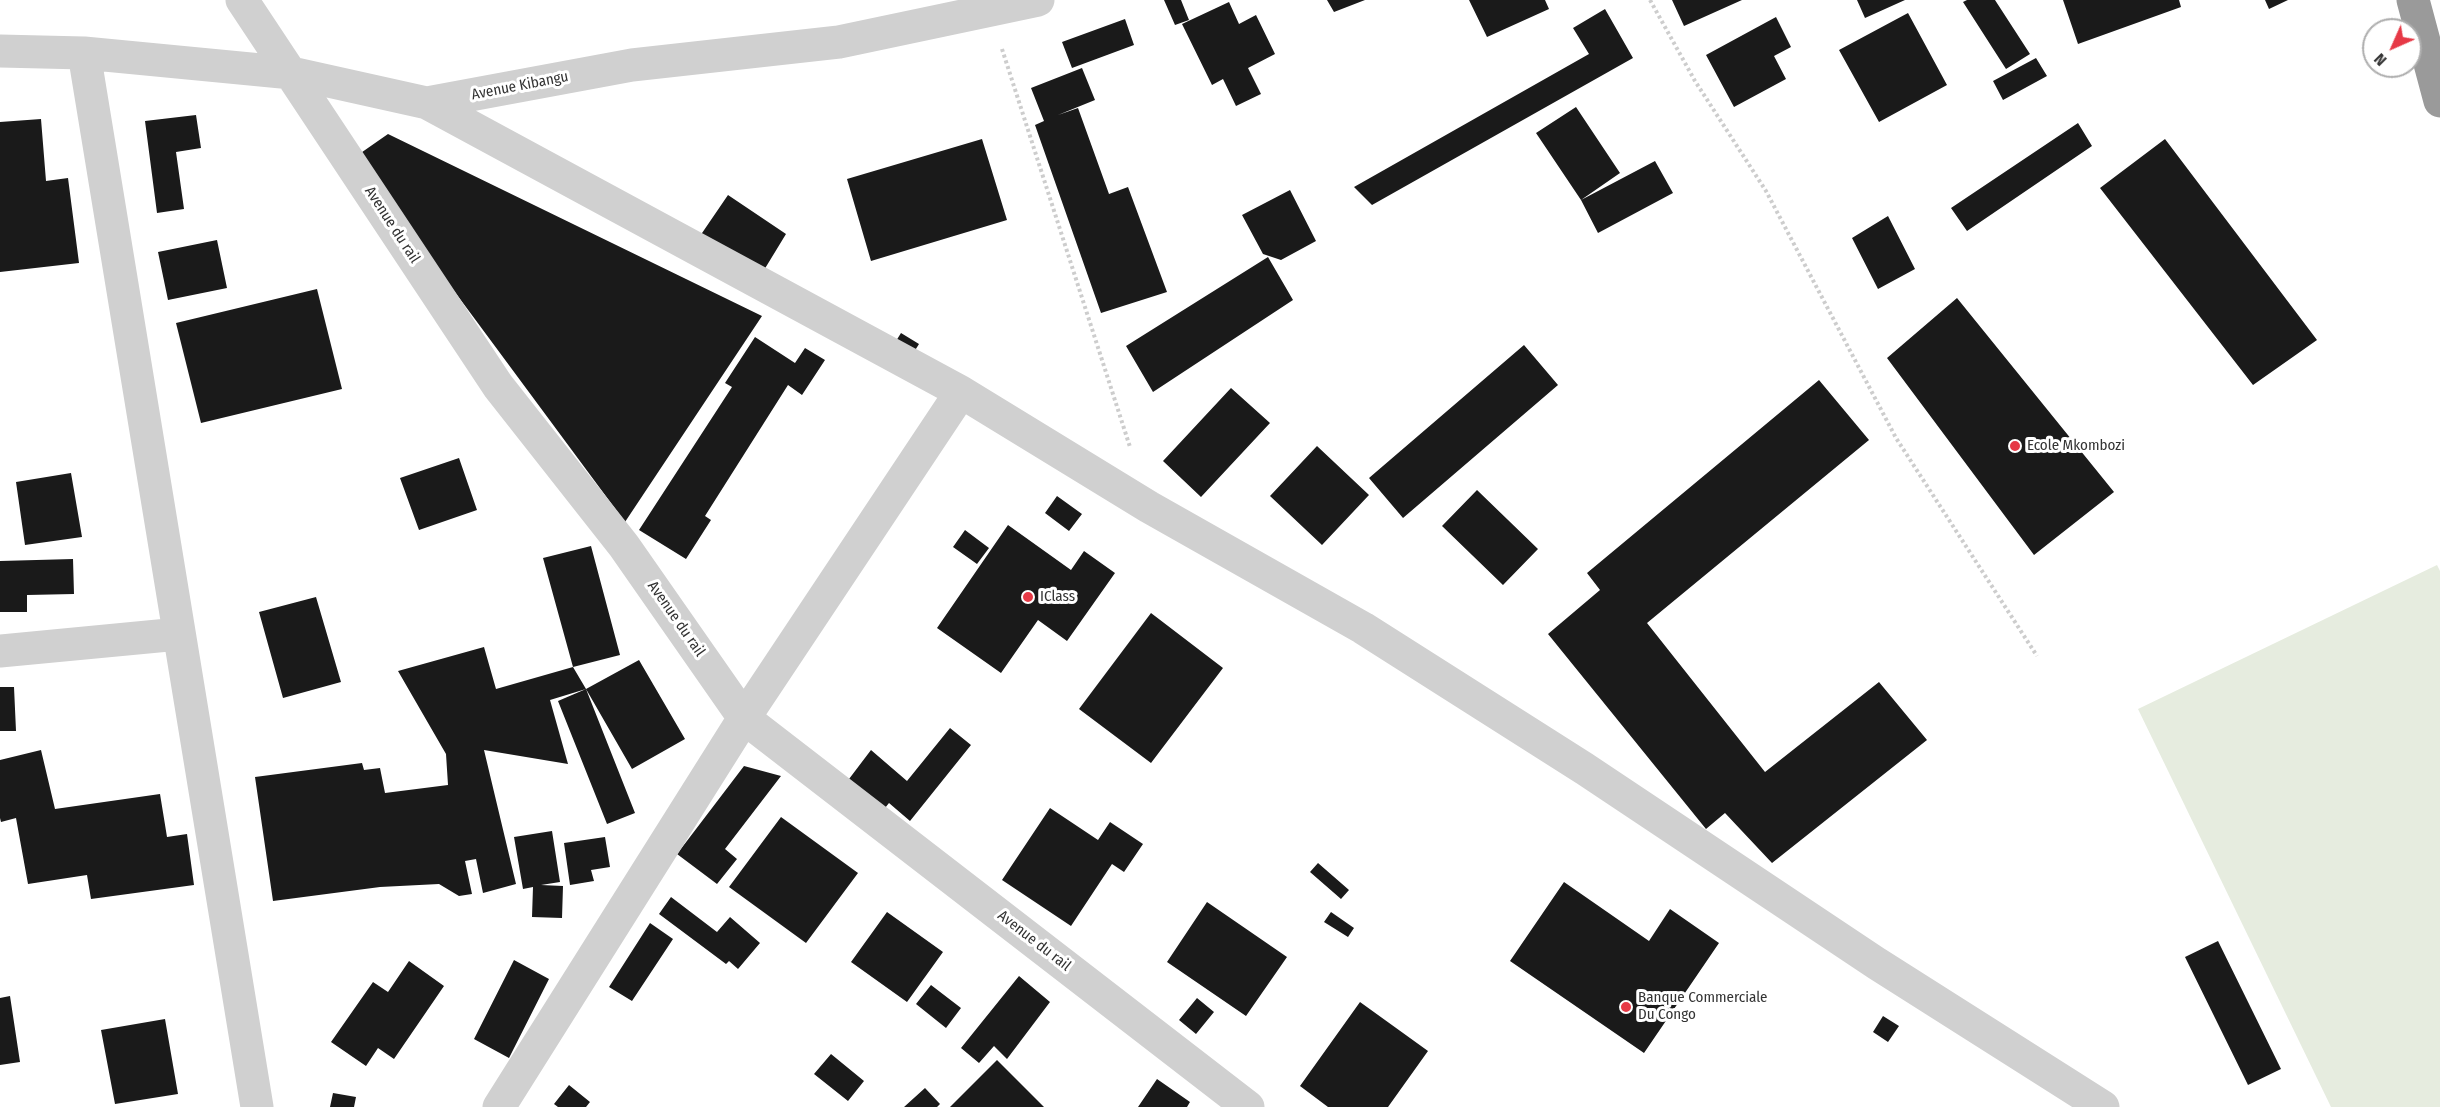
<!DOCTYPE html>
<html>
<head>
<meta charset="utf-8">
<style>
  body { margin:0 }
  #map { position:relative; width:2440px; height:1107px; overflow:hidden; background:#fff; font-family:"Fira Sans Condensed",sans-serif }
  canvas { display:block }
  .north { position:absolute; left:2362px; top:18px; width:60px; height:60px; box-sizing:border-box; background:#fff; border:2px solid #adadad; border-radius:50%; rotate:225deg; font-size:16px; font-weight:700; line-height:24px; text-align:center; color:#333 }
  .north::after { content:''; display:block; margin:auto; width:21px; height:27px; background:#e63946; clip-path:polygon(50% 0,100% 100%,50% 72%,0 100%) }
</style>
</head>
<body>
<div id="map">
<canvas width="2440" height="1107"></canvas>
<div class="north">N</div>
</div>
<script>
const context = document.querySelector('canvas').getContext('2d');
context.lineJoin = 'round';
function fill(path, color) {
  context.fillStyle = color;
  context.fill(path, 'evenodd');
}
function trace(path, color, width, dash) {
  context.strokeStyle = color;
  context.lineWidth = width;
  context.lineCap = dash ? 'butt' : 'round';
  context.setLineDash(dash || []);
  context.stroke(path);
}
function drawText(font, color, halo, rows, align = 'center') {
  context.font = font + ' "Fira Sans Condensed",sans-serif';
  context.lineWidth = 6;
  context.setLineDash([]);
  context.textBaseline = 'middle';
  context.strokeStyle = halo;
  context.fillStyle = color;
  for (const [text, x, y, turn = 0] of rows) {
    context.save();
    context.translate(x, y);
    context.rotate((+turn || 0) * Math.PI / 180);
    context.textAlign = isNaN(turn) ? turn : align;
    if (halo) context.strokeText(text, 0, 0);
    context.fillText(text, 0, 0);
    context.restore();
  }
}
fill(new Path2D(`
  M 2437,565 L 2440,571 L 2440,1107 L 2331,1107 L 2138,709 Z`), '#e6ecdf');
fill(new Path2D(`
  M 1164,0 L 1181,0 L 1189,20 L 1175,25 Z
  M 1327,0 L 1365,0 L 1334,12 Z
  M 1469,0 L 1545,0 L 1549,9 L 1487,37 Z
  M 1672,0 L 1742,0 L 1684,26 Z
  M 1857,0 L 1905,0 L 1865,18 Z
  M 1967,0 L 1995,0 L 2030,54 L 2006,69 L 1963,2 Z
  M 2063,0 L 2179,0 L 2181,7 L 2078,44 Z
  M 2265,0 L 2288,0 L 2269,9 Z
  M 1229,2 L 1239,24 L 1256,15 L 1275,54 L 1248,68 L 1261,94 L 1236,106 L 1223,79 L 1212,85 L 1182,24 Z
  M 1605,9 L 1633,58 L 1372,205 L 1354,187 L 1589,54 L 1573,28 Z
  M 1908,13 L 1947,85 L 1879,122 L 1839,50 Z
  M 1776,17 L 1791,47 L 1774,56 L 1786,79 L 1734,107 L 1706,55 Z
  M 1125,19 L 1134,45 L 1072,68 L 1062,42 Z
  M 2036,58 L 2047,76 L 2003,100 L 1993,81 Z
  M 1082,68 L 1095,100 L 1058,115 L 1078,108 L 1109,194 L 1128,187 L 1167,292 L 1101,313 L 1035,125 L 1044,121 L 1031,88 Z
  M 1576,107 L 1620,173 L 1581,200 L 1536,133 Z
  M 196,115 L 201,148 L 176,152 L 184,209 L 157,213 L 145,121 Z
  M 41,119 L 46,181 L 68,178 L 79,263 L 0,272 L 0,122 Z
  M 2078,123 L 2092,146 L 1967,231 L 1951,208 Z
  M 388,134 L 762,316 L 625,522 L 355,157 Z
  M 982,139 L 1007,220 L 871,261 L 847,179 Z
  M 2165,139 L 2317,340 L 2253,385 L 2100,188 Z
  M 1655,161 L 1673,193 L 1598,233 L 1581,200 Z
  M 1290,190 L 1316,241 L 1281,260 L 1263,254 L 1242,215 Z
  M 728,195 L 786,234 L 761,275 L 700,236 Z
  M 1888,216 L 1915,269 L 1878,289 L 1852,238 Z
  M 217,240 L 227,288 L 168,300 L 158,252 Z
  M 1268,257 L 1293,300 L 1153,392 L 1126,346 Z
  M 317,289 L 342,389 L 201,423 L 176,323 Z
  M 1957,298 L 2114,492 L 2034,555 L 1887,358 Z
  M 901,333 L 919,344 L 909,360 L 891,349 Z
  M 755,337 L 795,363 L 805,348 L 825,360 L 802,395 L 788,385 L 705,516 L 711,520 L 686,559 L 639,530 L 732,387 L 725,383 Z
  M 1524,345 L 1558,385 L 1403,518 L 1369,478 Z
  M 1819,380 L 1869,440 L 1647,623 L 1765,772 L 1879,682 L 1927,740 L 1772,863 L 1725,813 L 1706,829 L 1548,634 L 1600,590 L 1587,573 Z
  M 1231,388 L 1270,423 L 1201,497 L 1163,461 Z
  M 1317,446 L 1369,495 L 1322,545 L 1270,496 Z
  M 459,458 L 477,510 L 419,530 L 400,478 Z
  M 71,473 L 82,537 L 25,545 L 16,482 Z
  M 1477,490 L 1538,549 L 1503,585 L 1442,526 Z
  M 1057,496 L 1082,514 L 1069,531 L 1045,513 Z
  M 1008,525 L 1071,570 L 1084,551 L 1115,573 L 1067,641 L 1038,620 L 1001,673 L 937,628 Z
  M 965,530 L 989,548 L 977,564 L 953,547 Z
  M 591,546 L 620,655 L 573,667 L 586,689 L 550,700 L 568,764 L 484,750 L 516,884 L 483,893 L 476,859 L 465,861 L 472,894 L 459,896 L 439,884 L 380,887 L 273,901 L 255,777 L 362,763 L 364,770 L 380,768 L 385,793 L 448,785 L 446,754 L 398,671 L 484,647 L 496,689 L 573,667 L 543,558 Z
  M 73,559 L 74,594 L 27,595 L 27,612 L 0,612 L 0,561 Z
  M 316,597 L 341,682 L 283,698 L 259,612 Z
  M 1151,613 L 1223,668 L 1151,763 L 1079,709 Z
  M 639,660 L 685,739 L 632,769 L 586,689 L 635,813 L 607,824 L 558,701 L 586,689 Z
  M 0,687 L 14,687 L 16,731 L 0,731 Z
  M 950,728 L 971,745 L 910,821 L 889,803 L 885,808 L 849,779 L 871,750 L 907,781 Z
  M 41,750 L 55,809 L 160,794 L 167,837 L 187,834 L 194,885 L 91,899 L 87,875 L 28,884 L 16,818 L 1,822 L 0,818 L 0,760 Z
  M 744,766 L 781,776 L 725,849 L 737,859 L 717,884 L 677,854 Z
  M 1050,808 L 1098,840 L 1110,822 L 1143,844 L 1124,872 L 1112,864 L 1071,926 L 1002,880 Z
  M 781,817 L 858,873 L 806,943 L 729,887 Z
  M 552,831 L 560,882 L 541,885 L 563,886 L 562,918 L 532,917 L 533,887 L 523,889 L 514,837 Z
  M 605,837 L 610,867 L 591,870 L 594,881 L 570,885 L 564,843 Z
  M 1318,863 L 1349,890 L 1341,899 L 1310,872 Z
  M 1564,882 L 1649,941 L 1670,909 L 1719,943 L 1644,1053 L 1510,961 Z
  M 671,897 L 717,932 L 730,917 L 760,943 L 738,969 L 729,961 L 726,964 L 659,914 Z
  M 1207,902 L 1287,957 L 1246,1016 L 1167,962 Z
  M 887,912 L 943,952 L 907,1002 L 851,962 Z
  M 1331,912 L 1354,928 L 1348,937 L 1324,922 Z
  M 650,923 L 673,939 L 632,1001 L 609,987 Z
  M 2218,941 L 2281,1069 L 2248,1085 L 2185,957 Z
  M 514,960 L 549,979 L 509,1058 L 474,1039 Z
  M 409,961 L 444,986 L 394,1059 L 378,1048 L 366,1066 L 331,1042 L 373,982 L 388,992 Z
  M 1019,976 L 1050,1002 L 1007,1059 L 994,1046 L 979,1063 L 961,1048 Z
  M 931,985 L 961,1008 L 946,1028 L 916,1004 Z
  M 10,996 L 20,1062 L 0,1065 L 0,998 Z
  M 1197,998 L 1214,1012 L 1196,1034 L 1179,1020 Z
  M 1360,1002 L 1428,1051 L 1388,1107 L 1328,1107 L 1300,1086 Z
  M 1883,1016 L 1899,1026 L 1888,1042 L 1873,1032 Z
  M 165,1019 L 178,1094 L 115,1104 L 101,1030 Z
  M 831,1054 L 864,1081 L 848,1101 L 814,1074 Z
  M 997,1060 L 1044,1107 L 950,1107 Z
  M 1157,1079 L 1190,1102 L 1187,1107 L 1138,1107 Z
  M 569,1085 L 590,1102 L 586,1107 L 558,1107 L 554,1104 Z
  M 925,1088 L 940,1104 L 937,1107 L 904,1107 Z
  M 333,1093 L 356,1097 L 354,1107 L 330,1107 Z`), '#1a1a1a');
trace(new Path2D(`
  M 1650,0 L 1695,81 L 1766,191 L 1896,438 L 2037,656
  M 1002,49 L 1130,447`), '#cdcdcd', 4, [3, 3]);
trace(new Path2D(`
  M 242,0 L 498,386 L 624,546 L 744,718 L 1248,1107
  M 0,51 L 84,53 L 292,73 L 427,103 L 632,65 L 839,42 L 1038,0
  M 84,53 L 257,1107
  M 427,103 L 961,392 L 1149,507 L 1363,628 L 1585,769 L 1876,963 L 2103,1107
  M 0,651 L 179,634
  M 499,1107 L 744,718 L 961,392`), '#d0d0d0', 33);
trace(new Path2D(`
  M 2413,0 L 2440,101`), '#9a9a9a', 33);
for (const [x, y, r, color] of [
  [2015,446,6,"#e63946"],
  [1028,597,6,"#e63946"],
  [1626,1007,6,"#e63946"]
]) {
  const dot = new Path2D();
  dot.arc(x, y, r, 0, 2 * Math.PI);
  context.fillStyle = color;
  context.fill(dot);
  trace(dot, '#fff', 2);
}
drawText('15px', '#333', '#fff', [
  ["Avenue Kibangu",520,86,-11],
  ["Avenue du rail",392,225,57],
  ["Avenue du rail",676,619,55],
  ["Avenue du rail",1034,941,38]
]);
drawText('15px', '#333', '#fff', [
  ["Ecole Mkombozi",2027,446],
  ["IClass",1040,597],
  ["Banque Commerciale",1638,998],
  ["Du Congo",1638,1015]
], 'left');
</script>
</body>
</html>
